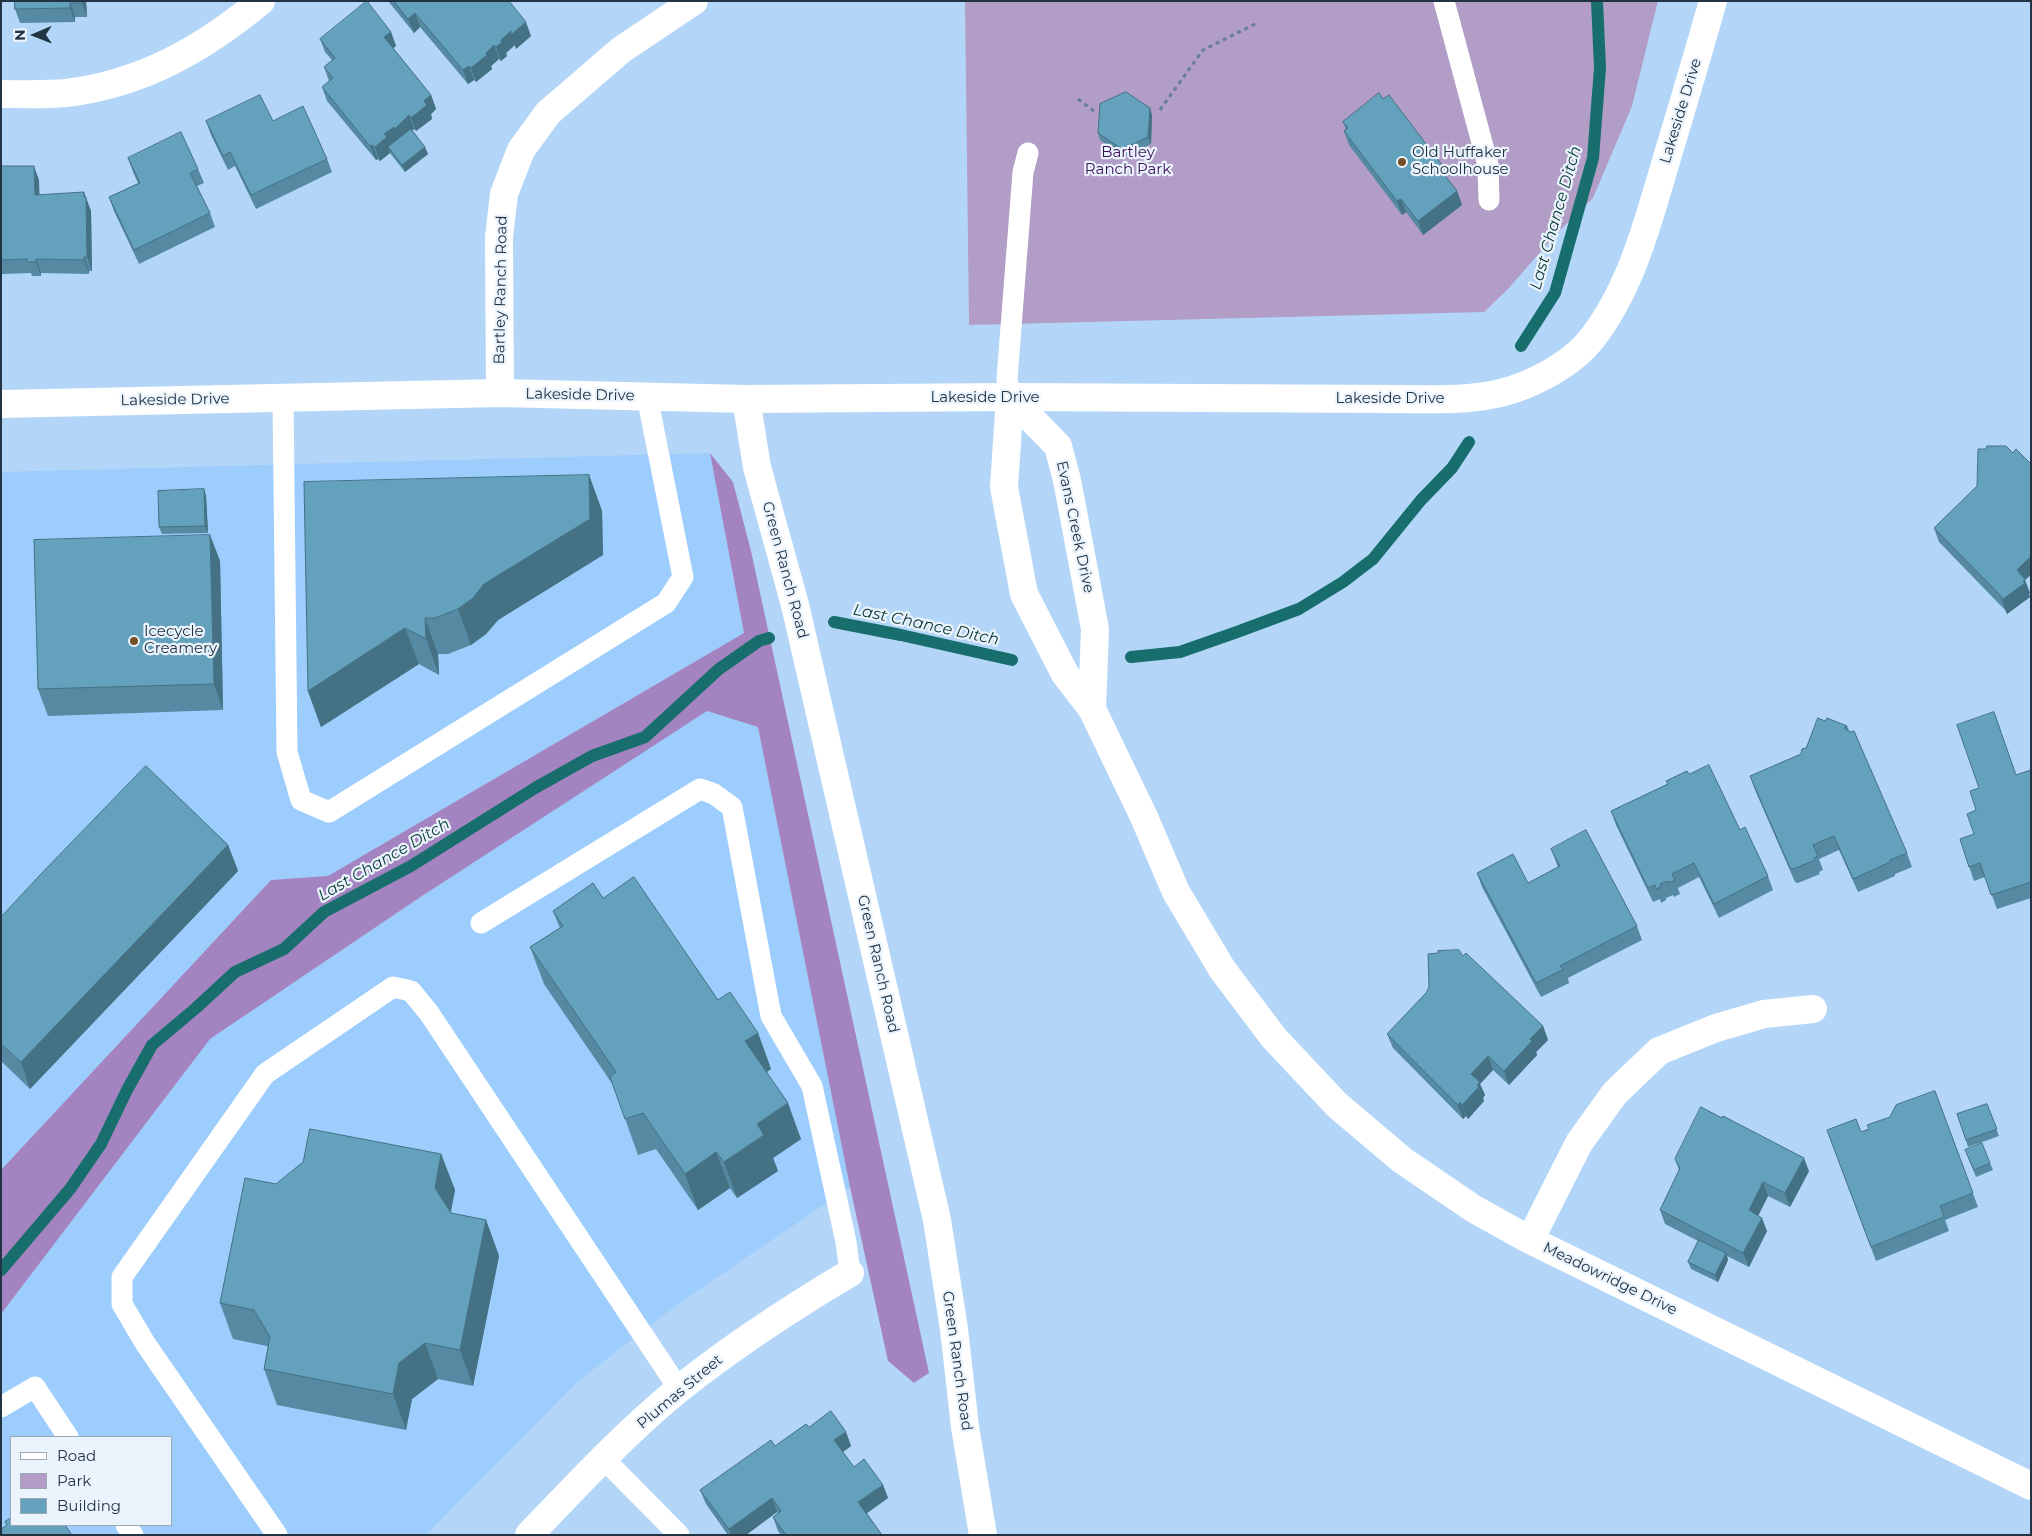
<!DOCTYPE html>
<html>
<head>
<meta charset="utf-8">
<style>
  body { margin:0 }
  #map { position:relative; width:2032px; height:1536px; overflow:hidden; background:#b3d6f8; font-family:Montserrat,sans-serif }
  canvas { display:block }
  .frame { position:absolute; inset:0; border:2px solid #234; pointer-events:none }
  .legend { position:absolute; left:10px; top:1436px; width:162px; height:90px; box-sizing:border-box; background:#ebf4fc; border:1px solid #9ba7b2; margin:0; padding:6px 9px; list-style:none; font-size:15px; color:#234 }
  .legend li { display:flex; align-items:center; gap:10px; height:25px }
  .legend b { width:25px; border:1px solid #9ba7b2 }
  .north { position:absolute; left:10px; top:10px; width:50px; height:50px; -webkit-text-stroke:4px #ebf4fc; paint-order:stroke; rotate:269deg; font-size:14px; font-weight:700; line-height:20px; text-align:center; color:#234 }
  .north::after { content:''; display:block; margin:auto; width:18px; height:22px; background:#234; clip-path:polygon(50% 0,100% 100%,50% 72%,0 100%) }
</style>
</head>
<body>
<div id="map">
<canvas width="2032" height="1536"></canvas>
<div class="frame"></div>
<ul class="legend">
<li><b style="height:6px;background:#fff"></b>Road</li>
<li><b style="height:14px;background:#b29dc7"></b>Park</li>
<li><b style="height:14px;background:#63a1bc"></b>Building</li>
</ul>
<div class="north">N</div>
</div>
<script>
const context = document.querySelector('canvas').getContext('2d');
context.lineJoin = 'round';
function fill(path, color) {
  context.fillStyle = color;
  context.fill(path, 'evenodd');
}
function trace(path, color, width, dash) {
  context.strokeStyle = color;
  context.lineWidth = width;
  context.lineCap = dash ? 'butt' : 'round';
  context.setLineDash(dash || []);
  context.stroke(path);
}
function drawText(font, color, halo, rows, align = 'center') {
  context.font = font + ' Montserrat,sans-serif';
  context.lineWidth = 4.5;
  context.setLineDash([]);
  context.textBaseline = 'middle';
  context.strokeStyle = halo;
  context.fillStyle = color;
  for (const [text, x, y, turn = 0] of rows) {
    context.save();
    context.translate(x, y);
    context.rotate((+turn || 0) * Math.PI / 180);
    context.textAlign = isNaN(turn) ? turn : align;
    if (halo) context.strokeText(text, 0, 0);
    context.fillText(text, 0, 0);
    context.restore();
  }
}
fill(new Path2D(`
  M 710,453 L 744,633 L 328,876 L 271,880 L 1,1170 L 1,472 Z
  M 706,711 L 758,727 L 850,1187 L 675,1306 L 577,1382 L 426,1535 L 1,1535 L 1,1314 L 210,1039 L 422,896 ZM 11,1437 L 171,1437 L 171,1525 L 11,1525 Z`), '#9ccdfd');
fill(new Path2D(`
  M 965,1 L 1658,1 L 1632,106 L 1593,198 L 1557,233 L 1508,289 L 1484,312 L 969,325 Z`), '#b29dc7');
fill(new Path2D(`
  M 710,453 L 733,482 L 751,551 L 929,1373 L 914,1383 L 888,1361 L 850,1187 L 758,727 L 707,711 L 422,896 L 210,1039 L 1,1314 L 1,1170 L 271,880 L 328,876 L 744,633 Z`), '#a384c0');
trace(new Path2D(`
  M 1521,346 L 1555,293 L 1593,158 L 1600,68 L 1597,1
  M 834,622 L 901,635 L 1012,660
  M 1131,657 L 1180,652 L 1237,632 L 1299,609 L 1343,582 L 1373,559 L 1421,500 L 1452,468 L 1469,442
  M 1,1270 L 70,1189 L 101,1144 L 127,1090 L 152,1045 L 196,1008 L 235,972 L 284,949 L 324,912 L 411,866 L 535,788 L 592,756 L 645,737 L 719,669 L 759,641 L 769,638`), '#176e6d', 12);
trace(new Path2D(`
  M 1078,99 L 1095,112
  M 1160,110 L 1203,50 L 1257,23`), '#647d95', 3, [4, 4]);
trace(new Path2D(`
  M 1444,1 L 1488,165 L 1489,200
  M 283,397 L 287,752 L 301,800 L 329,812 L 666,603 L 683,577 L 647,396
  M 1010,397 L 1007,379 L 1023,172 L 1028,153
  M 481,923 L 700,789 L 714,794 L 732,807 L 771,1016 L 812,1086 L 846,1242 L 850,1273
  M 1,1407 L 35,1387 L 68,1437
  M 603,1458 L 679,1535
  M 126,1525 L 133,1535
  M 277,1535 L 145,1343 L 122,1304 L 122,1277 L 265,1074 L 393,987 L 411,991 L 429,1013 L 679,1389`), '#fff', 21);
trace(new Path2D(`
  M 1,94 C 23,94 45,95 66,93 C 142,84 203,49 261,1
  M 500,393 L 499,237 L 504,194 L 521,150 L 548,113 L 621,50 L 694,1
  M 1010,397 L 1004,487 L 1024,594 L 1065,674 L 1092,709 L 1144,817 L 1176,892 L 1222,969 L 1274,1038 L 1337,1105 L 1402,1160 L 1474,1209 L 1530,1240 L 2031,1486
  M 1010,397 L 1058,446 L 1067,480 L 1095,629 L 1092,709
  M 746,399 L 757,467 L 795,605 L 937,1220 L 954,1329 L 965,1427 L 983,1535
  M 1530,1240 L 1579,1143 L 1615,1093 L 1659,1051 L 1716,1028 L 1764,1014 L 1813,1009
  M 529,1535 C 577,1485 625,1433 679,1389 C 733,1346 791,1308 850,1273`), '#fff', 28);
trace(new Path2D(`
  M 1,404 L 500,393 L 746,399 L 1010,397 L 1391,399 C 1434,399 1484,403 1525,385 C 1549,375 1573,361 1590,341 C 1631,290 1648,222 1666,161 C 1682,108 1698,54 1713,1`), '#fff', 28);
fill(new Path2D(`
  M 15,1 L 86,1 L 87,17 L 75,17 L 75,22 L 20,23 L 15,9 Z
  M 388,1 L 509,1 L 531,36 L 516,49 L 515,45 L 506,53 L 507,56 L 501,61 L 499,59 L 491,66 L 492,69 L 476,82 L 474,80 L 468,84 L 420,27 L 414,33 Z
  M 391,32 L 396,46 L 393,48 L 431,95 L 436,109 L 431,114 L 432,119 L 416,131 L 414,129 L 412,131 L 425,147 L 428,154 L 405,172 L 390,153 L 380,161 L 378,159 L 376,160 L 327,101 L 322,87 L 329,81 L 324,67 L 332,60 L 325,52 L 320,39 Z
  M 1152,115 L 1151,144 L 1124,157 L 1100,140 L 1098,133 Z
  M 206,121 L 273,121 L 327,159 L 332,172 L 256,209 L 235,166 L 228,170 L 211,135 Z
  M 1343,122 L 1447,178 L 1457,191 L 1462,205 L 1423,235 L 1406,212 L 1402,215 L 1349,145 L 1344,131 L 1346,130 Z
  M 128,158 L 198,169 L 204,183 L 197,186 L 210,213 L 215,227 L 139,264 L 114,211 L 109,197 L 138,183 L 133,172 Z
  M 1,166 L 39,180 L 39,195 L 85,197 L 91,211 L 92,271 L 89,271 L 89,274 L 41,273 L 41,276 L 32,276 L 31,273 L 1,274 Z
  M 589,475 L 602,511 L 603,555 L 498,620 L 486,634 L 471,645 L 448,654 L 438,654 L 439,675 L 419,664 L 321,727 L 308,691 Z
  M 204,489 L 206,496 L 208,533 L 162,534 L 159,527 Z
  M 1934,528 L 2025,580 L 2030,593 L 2029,594 L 2030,597 L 2007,614 L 2005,610 L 1939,542 Z
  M 210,535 L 220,561 L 223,710 L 48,716 L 38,689 Z
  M 1825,721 L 1847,726 L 1907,853 L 1912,867 L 1895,874 L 1895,876 L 1858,892 L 1839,850 L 1819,859 L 1823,870 L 1819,872 L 1820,874 L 1798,883 L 1795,882 L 1755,790 L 1750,776 L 1801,754 Z
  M 2031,770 L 2031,898 L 1997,909 L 1985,877 L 1974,881 L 1960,839 L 1974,834 L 2016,775 Z
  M 1689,774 L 1740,830 L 1768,876 L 1773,890 L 1719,918 L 1699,877 L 1678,888 L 1680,894 L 1674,897 L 1673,895 L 1666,898 L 1666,900 L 1661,903 L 1660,899 L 1653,902 L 1616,825 L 1611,811 Z
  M 228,845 L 238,871 L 30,1089 L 1,1061 L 1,917 Z
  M 1551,849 L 1637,926 L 1642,940 L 1568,978 L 1569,983 L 1541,997 L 1482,887 L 1477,873 L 1528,883 L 1558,867 Z
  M 603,898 L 718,1000 L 758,1033 L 771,1069 L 767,1072 L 801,1139 L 773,1158 L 778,1171 L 737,1198 L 730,1188 L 698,1210 L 656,1149 L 638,1155 L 613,1085 L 544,984 L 530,947 L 560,928 L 553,911 Z
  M 1463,956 L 1543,1026 L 1548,1040 L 1536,1052 L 1537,1055 L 1509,1085 L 1493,1070 L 1480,1084 L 1485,1095 L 1483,1098 L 1484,1101 L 1468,1119 L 1466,1116 L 1463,1119 L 1393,1048 L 1387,1034 Z
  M 1935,1091 L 1978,1207 L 1945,1220 L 1949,1231 L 1876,1261 L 1827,1130 L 1861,1132 L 1869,1129 Z
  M 1987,1104 L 1999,1136 L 1968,1147 L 1957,1114 Z
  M 441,1154 L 455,1190 L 451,1212 L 451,1213 L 486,1220 L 499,1256 L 473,1386 L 438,1379 L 412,1399 L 406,1430 L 277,1405 L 264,1369 L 268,1348 L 267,1346 L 233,1339 L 220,1303 L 276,1184 Z
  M 1968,1157 L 1990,1163 L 1993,1170 L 1976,1177 Z
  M 1675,1159 L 1809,1171 L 1790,1207 L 1768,1196 L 1758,1216 L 1767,1231 L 1749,1267 L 1727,1256 L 1728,1260 L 1718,1282 L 1691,1269 L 1688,1262 L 1698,1241 L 1665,1224 L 1660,1210 L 1679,1170 Z
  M 809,1427 L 846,1432 L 851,1446 L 843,1452 L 854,1467 L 883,1485 L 888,1498 L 867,1513 L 882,1535 L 781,1535 L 778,1531 L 773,1517 L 778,1514 L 777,1512 L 746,1535 L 728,1535 L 706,1504 L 700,1490 Z`), '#558aa2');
fill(new Path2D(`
  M 82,1 L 86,1 L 87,17 L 82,3 Z
  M 70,3 L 75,17 L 75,22 L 70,8 Z
  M 415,13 L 420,27 L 414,33 L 408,19 Z
  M 526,22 L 531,36 L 516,49 L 515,45 L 506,53 L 507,56 L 501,61 L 496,47 L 501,40 L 511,31 Z
  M 391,32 L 396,46 L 389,51 L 384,37 Z
  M 494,45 L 499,59 L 491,66 L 492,69 L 476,82 L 471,68 Z
  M 469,66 L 474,80 L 468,84 L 463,70 Z
  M 431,95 L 436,109 L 431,114 L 432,119 L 416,131 L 411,118 L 424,101 Z
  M 1150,108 L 1152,115 L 1151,144 L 1148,137 Z
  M 409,115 L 414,129 L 400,143 L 395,129 Z
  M 394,127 L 399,141 L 388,147 L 390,153 L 380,161 L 375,147 L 384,134 Z
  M 372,145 L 378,159 L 376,160 L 370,146 Z
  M 425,147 L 428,154 L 405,172 L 402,165 Z
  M 1442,165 L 1447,179 L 1439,168 Z
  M 34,166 L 39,180 L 40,209 L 35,195 Z
  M 1457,191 L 1462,205 L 1423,235 L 1418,221 Z
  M 84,192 L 91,211 L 92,271 L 87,257 Z
  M 1401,199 L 1406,212 L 1402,215 L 1397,201 Z
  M 84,257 L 89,271 L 89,274 L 84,260 Z
  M 36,259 L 41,273 L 41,276 L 36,262 Z
  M 589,475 L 602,511 L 603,555 L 498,620 L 486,634 L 471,645 L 458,609 L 484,584 Z
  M 204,489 L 206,496 L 208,533 L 205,526 Z
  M 210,535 L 220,561 L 223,710 L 214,684 Z
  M 2031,556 L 2031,575 L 2025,580 L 2030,593 L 2029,594 L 2030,597 L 2007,614 L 2002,600 L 2017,570 Z
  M 425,618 L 438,654 L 439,675 L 426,639 Z
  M 405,628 L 419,664 L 321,727 L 308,691 Z
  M 228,845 L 238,871 L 30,1089 L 21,1062 Z
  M 1543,1026 L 1548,1040 L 1536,1052 L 1537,1055 L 1509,1085 L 1504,1071 L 1530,1039 Z
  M 758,1033 L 771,1069 L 758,1077 L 745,1041 Z
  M 1488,1056 L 1493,1070 L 1480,1084 L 1485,1095 L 1483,1098 L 1484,1101 L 1468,1119 L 1462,1105 L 1471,1074 Z
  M 1460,1102 L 1466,1116 L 1463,1119 L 1458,1105 Z
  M 788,1103 L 801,1139 L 773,1158 L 778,1171 L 737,1198 L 724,1162 L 757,1124 Z
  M 716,1152 L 730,1188 L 698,1210 L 685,1174 Z
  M 441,1154 L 455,1190 L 448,1224 L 435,1188 Z
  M 1804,1158 L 1809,1171 L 1790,1207 L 1785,1193 Z
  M 1763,1182 L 1768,1196 L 1754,1224 L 1749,1210 Z
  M 1762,1218 L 1767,1231 L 1749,1267 L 1743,1253 Z
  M 486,1220 L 499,1256 L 473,1386 L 460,1350 Z
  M 1726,1253 L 1728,1260 L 1718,1282 L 1715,1275 Z
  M 425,1343 L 438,1379 L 412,1399 L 406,1430 L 393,1394 L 399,1363 Z
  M 846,1432 L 851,1446 L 840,1454 L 834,1440 Z
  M 883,1485 L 888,1498 L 863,1516 L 858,1502 Z
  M 772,1498 L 777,1512 L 746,1535 L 731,1535 L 729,1529 Z`), '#457184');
const building = new Path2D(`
  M 15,1 L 82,1 L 82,3 L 70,3 L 70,8 L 15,9 Z
  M 367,1 L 391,32 L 384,37 L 431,95 L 424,101 L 427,105 L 411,118 L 409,115 L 395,129 L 394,127 L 384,134 L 387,137 L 375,147 L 372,145 L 370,146 L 322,87 L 333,78 L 324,67 L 335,58 L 320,39 Z
  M 394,1 L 509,1 L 526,22 L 511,35 L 511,31 L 501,40 L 502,42 L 496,47 L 494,45 L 486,53 L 487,55 L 471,68 L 469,66 L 463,70 L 415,13 L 408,19 Z
  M 1126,92 L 1150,108 L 1148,137 L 1122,149 L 1098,133 L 1100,104 Z
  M 1379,93 L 1383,99 L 1389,95 L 1442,165 L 1439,168 L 1457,191 L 1418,221 L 1401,199 L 1397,201 L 1344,131 L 1348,128 L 1343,122 Z
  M 260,95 L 273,121 L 303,106 L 327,159 L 251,195 L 230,152 L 223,156 L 206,121 Z
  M 411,129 L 425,147 L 402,165 L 388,147 Z
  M 181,132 L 198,169 L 190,173 L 210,213 L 134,250 L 109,197 L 140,183 L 128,158 Z
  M 1,166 L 34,166 L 35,195 L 84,192 L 84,197 L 86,197 L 87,257 L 84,257 L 84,260 L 36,259 L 36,262 L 27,262 L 27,259 L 1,260 Z
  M 1987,446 L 2006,446 L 2013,453 L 2016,449 L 2031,464 L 2031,556 L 2017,570 L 2025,579 L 2023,581 L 2025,583 L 2002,600 L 2002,597 L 1934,528 L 1977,486 L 1978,449 L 1986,449 Z
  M 589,475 L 590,519 L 484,584 L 473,598 L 458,609 L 435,618 L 425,618 L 426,639 L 405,628 L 308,691 L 304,482 Z
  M 204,489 L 205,526 L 159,527 L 158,491 Z
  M 210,535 L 214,684 L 38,689 L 34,540 Z
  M 1994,712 L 2016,775 L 2031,770 L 2031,882 L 1991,895 L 1980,863 L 1969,867 L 1960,839 L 1974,834 L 1967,814 L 1976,810 L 1970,791 L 1979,788 L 1957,725 Z
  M 1818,718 L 1825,721 L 1827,718 L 1847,726 L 1844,728 L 1850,732 L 1854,731 L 1907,853 L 1890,860 L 1890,862 L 1853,879 L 1834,836 L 1813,845 L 1818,856 L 1814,858 L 1815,860 L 1793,869 L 1790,868 L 1750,776 L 1801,754 L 1802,749 L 1806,748 Z
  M 1709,765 L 1740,830 L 1745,827 L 1768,876 L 1714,904 L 1694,863 L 1672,874 L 1675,880 L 1669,883 L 1668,881 L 1660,884 L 1661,887 L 1656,889 L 1655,885 L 1648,888 L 1611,811 L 1668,784 L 1666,781 L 1687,771 L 1689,774 Z
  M 146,766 L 228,845 L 21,1062 L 1,1044 L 1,917 L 40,875 Z
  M 1586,830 L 1637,926 L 1560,966 L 1564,969 L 1536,983 L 1477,873 L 1513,854 L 1528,883 L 1560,866 L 1551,849 Z
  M 634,877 L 718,1000 L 730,992 L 758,1033 L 745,1041 L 788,1103 L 757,1124 L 764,1135 L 724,1162 L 716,1152 L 685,1174 L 643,1113 L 625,1119 L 610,1077 L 616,1072 L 530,947 L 563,926 L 553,911 L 593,883 L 603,898 Z
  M 1459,950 L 1463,956 L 1466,953 L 1543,1026 L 1530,1039 L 1532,1041 L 1504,1071 L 1488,1056 L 1471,1074 L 1480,1082 L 1477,1085 L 1479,1087 L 1462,1105 L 1460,1102 L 1458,1105 L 1387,1034 L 1426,993 L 1429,987 L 1428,954 L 1438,953 L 1438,951 Z
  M 1935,1091 L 1973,1193 L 1940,1206 L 1944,1217 L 1871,1247 L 1827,1130 L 1856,1119 L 1861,1132 L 1869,1129 L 1867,1125 L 1890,1117 L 1896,1105 Z
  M 1987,1104 L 1997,1129 L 1966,1140 L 1957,1114 Z
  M 1701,1107 L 1722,1118 L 1723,1116 L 1804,1158 L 1785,1193 L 1763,1182 L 1749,1210 L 1762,1218 L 1743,1253 L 1660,1210 L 1680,1168 L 1675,1159 Z
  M 310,1129 L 441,1154 L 435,1188 L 451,1213 L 486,1220 L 460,1350 L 425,1343 L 399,1363 L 393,1394 L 264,1369 L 270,1337 L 254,1310 L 220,1303 L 245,1178 L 276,1184 L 303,1162 Z
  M 1982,1143 L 1990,1163 L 1974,1170 L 1965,1150 Z
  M 1699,1240 L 1726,1253 L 1715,1275 L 1688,1262 Z
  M 831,1411 L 846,1432 L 834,1440 L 854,1467 L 864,1459 L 883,1485 L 858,1502 L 882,1535 L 786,1535 L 773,1517 L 781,1511 L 772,1498 L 729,1529 L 700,1490 L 771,1440 L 775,1446 L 806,1424 L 809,1427 Z
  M 11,1518 L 11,1525 L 65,1525 L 72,1535 L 1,1535 L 1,1529 L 7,1525 L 5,1522 Z`);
fill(building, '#63a1bc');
trace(building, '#457184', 1);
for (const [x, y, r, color] of [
  [1402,162,5,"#724f28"],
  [134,641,5,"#724f28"]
]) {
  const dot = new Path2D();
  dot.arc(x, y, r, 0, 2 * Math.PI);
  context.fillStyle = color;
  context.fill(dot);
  trace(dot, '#ebf4fc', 2);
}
drawText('15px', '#234', '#ebf4fc', [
  ["Lakeside Drive",1681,111,-73],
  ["Bartley Ranch Road",501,290,-89],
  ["Lakeside Drive",580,395,1],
  ["Lakeside Drive",985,398],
  ["Lakeside Drive",1390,399],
  ["Lakeside Drive",175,400,-1],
  ["Evans Creek Drive",1075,527,78],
  ["Green Ranch Road",785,570,75],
  ["Green Ranch Road",878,964,77],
  ["Meadowridge Drive",1610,1279,26],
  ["Green Ranch Road",957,1361,82],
  ["Plumas Street",680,1392,-40]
]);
drawText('15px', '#3c0f59', '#ebf4fc', [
  ["Bartley",1128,153],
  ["Ranch Park",1128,170]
]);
drawText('15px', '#234', '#ebf4fc', [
  ["Old Huffaker",1412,153],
  ["Schoolhouse",1412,170],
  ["Icecycle",144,632],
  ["Creamery",144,649]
], 'left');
drawText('italic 16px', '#0a3a36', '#ebf4fc', [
  ["Last Chance Ditch",1556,218,-74],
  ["Last Chance Ditch",926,625,12],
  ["Last Chance Ditch",384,860,-30]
]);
</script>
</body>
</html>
